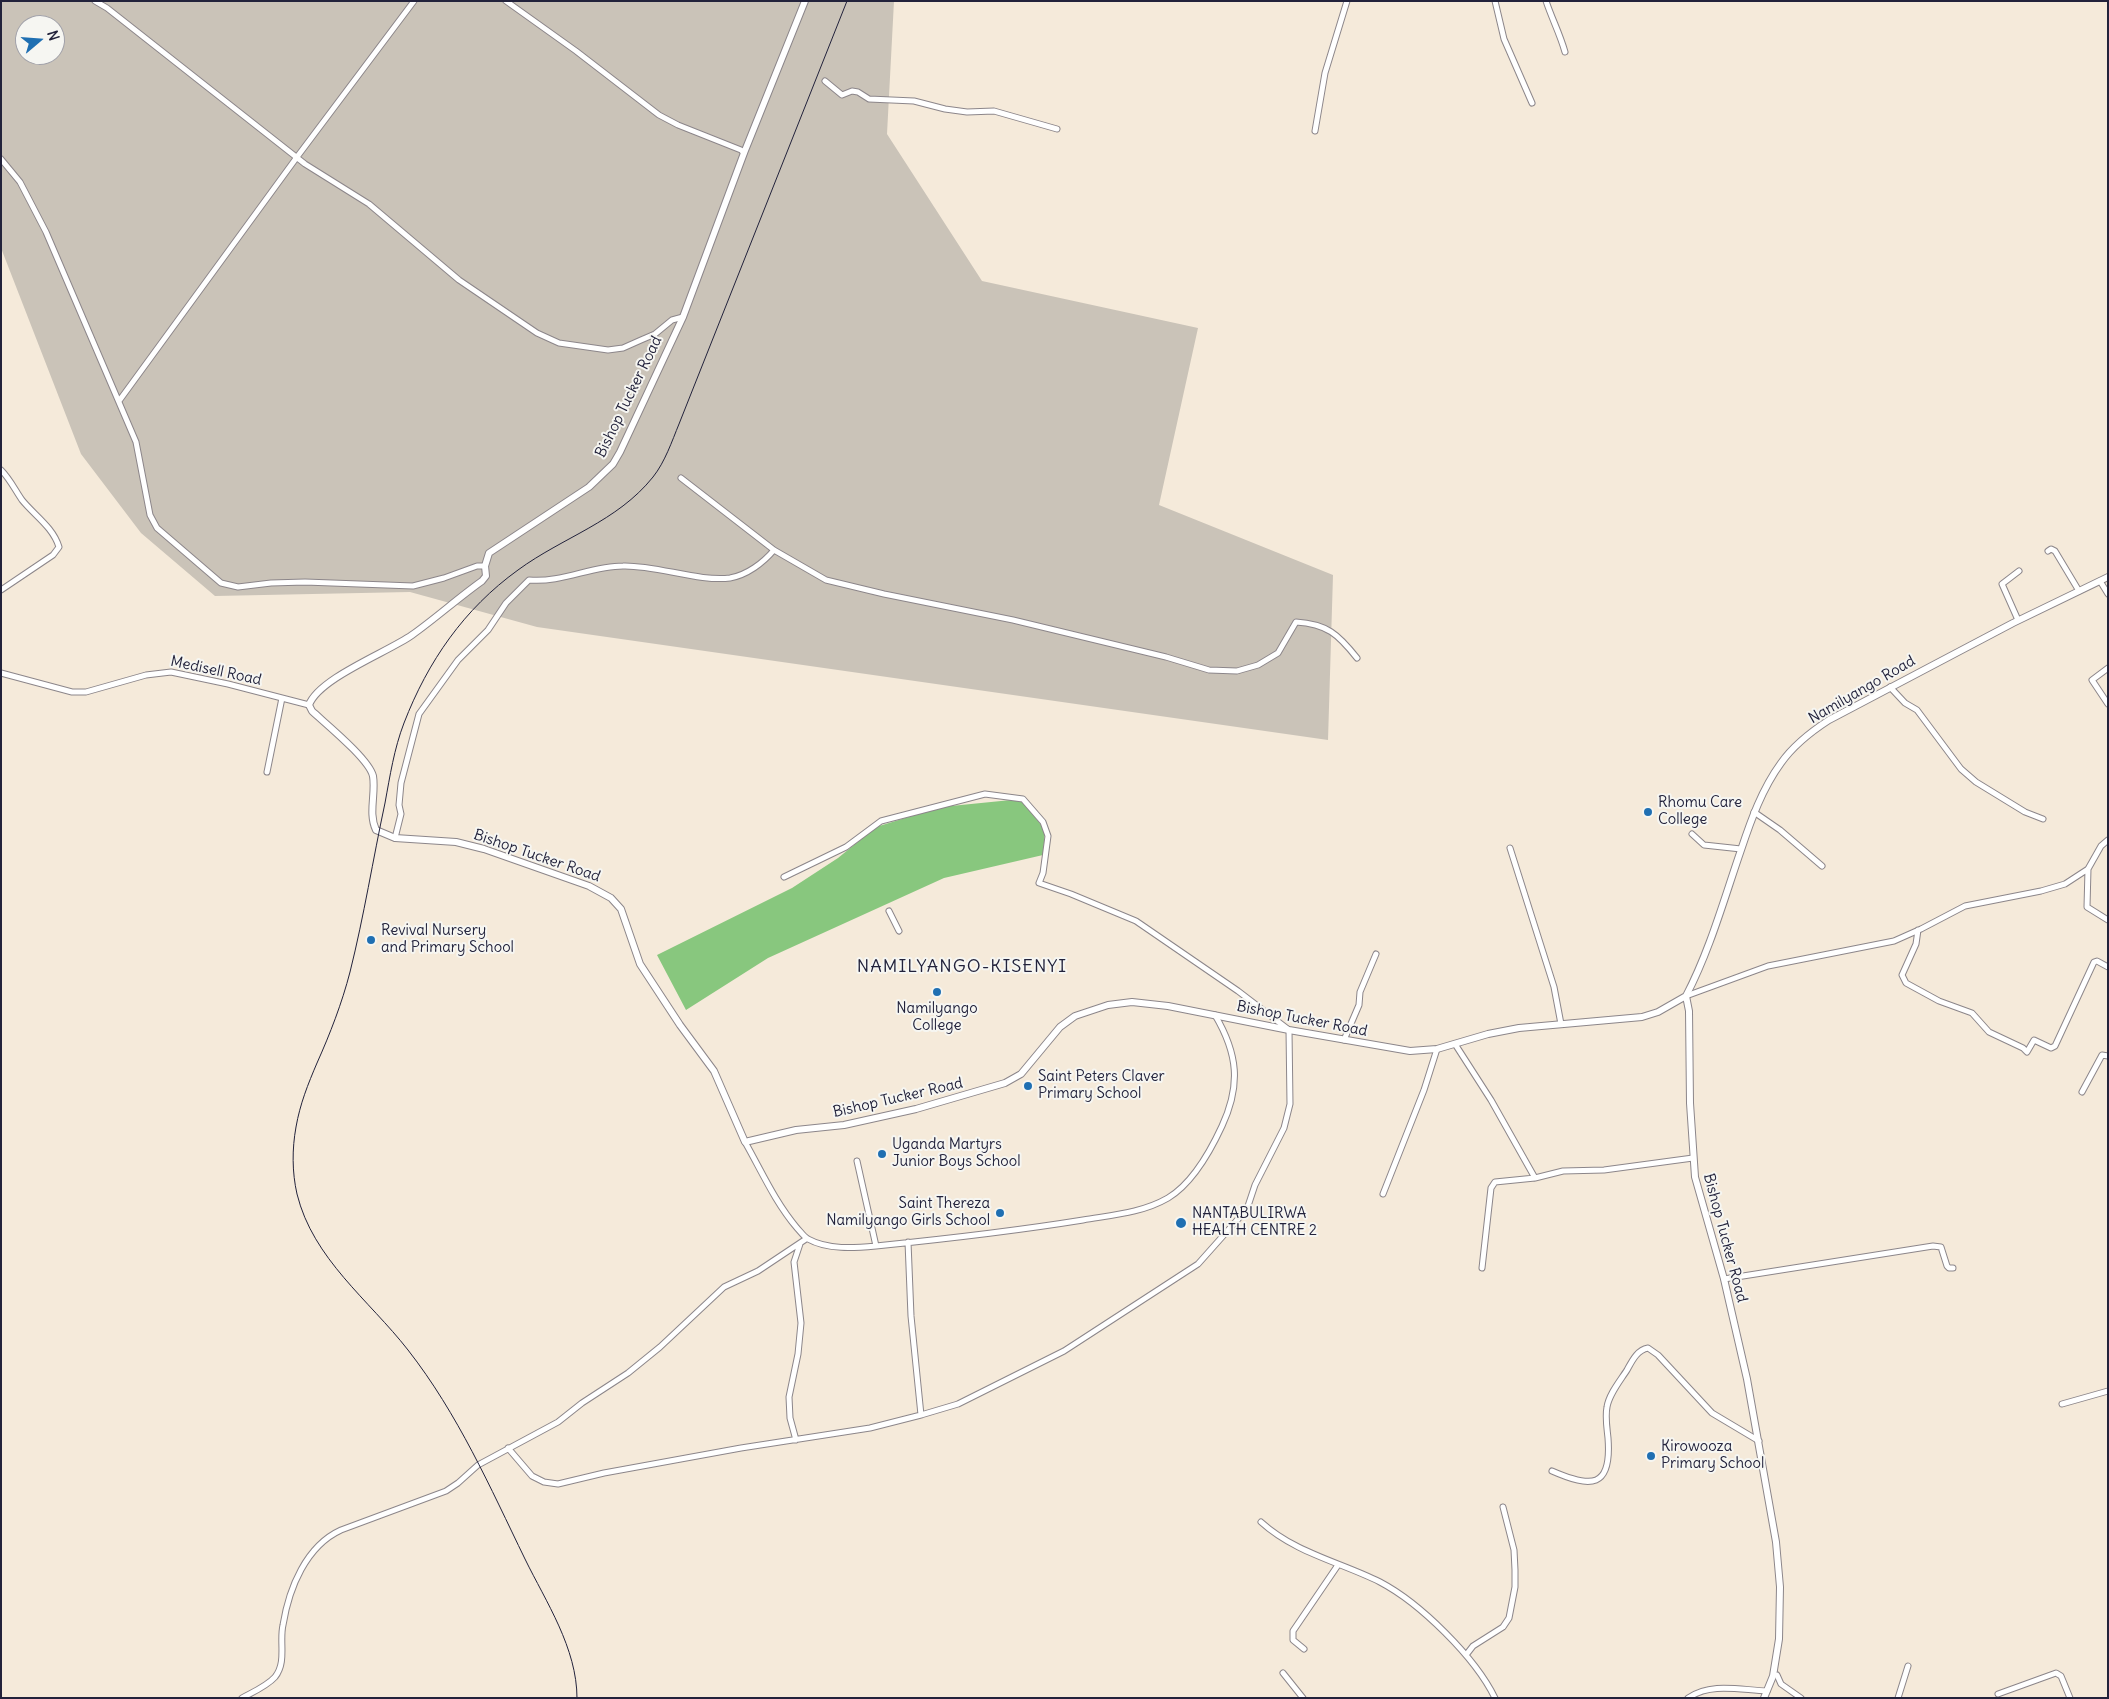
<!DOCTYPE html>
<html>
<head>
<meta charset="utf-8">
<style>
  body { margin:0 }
  #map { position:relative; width:2109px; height:1699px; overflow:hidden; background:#f5eada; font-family:Delius,sans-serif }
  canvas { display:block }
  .frame { position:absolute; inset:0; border:2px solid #22223b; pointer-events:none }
  .north { position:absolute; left:15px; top:15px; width:50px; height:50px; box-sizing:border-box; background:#f6f6f2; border:1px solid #a1a1a9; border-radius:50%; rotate:72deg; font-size:14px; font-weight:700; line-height:20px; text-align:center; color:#22223b }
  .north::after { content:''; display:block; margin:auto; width:18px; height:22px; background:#1f6fb2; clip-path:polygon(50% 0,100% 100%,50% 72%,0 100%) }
</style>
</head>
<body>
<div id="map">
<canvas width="2109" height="1699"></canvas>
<div class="frame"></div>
<div class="north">N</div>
</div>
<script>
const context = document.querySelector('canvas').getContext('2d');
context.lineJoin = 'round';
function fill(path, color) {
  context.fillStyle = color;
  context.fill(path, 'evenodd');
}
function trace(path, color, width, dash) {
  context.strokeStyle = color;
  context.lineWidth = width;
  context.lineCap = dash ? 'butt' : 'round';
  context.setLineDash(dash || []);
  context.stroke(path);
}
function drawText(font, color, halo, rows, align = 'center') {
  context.font = font + ' Delius,sans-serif';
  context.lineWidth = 4;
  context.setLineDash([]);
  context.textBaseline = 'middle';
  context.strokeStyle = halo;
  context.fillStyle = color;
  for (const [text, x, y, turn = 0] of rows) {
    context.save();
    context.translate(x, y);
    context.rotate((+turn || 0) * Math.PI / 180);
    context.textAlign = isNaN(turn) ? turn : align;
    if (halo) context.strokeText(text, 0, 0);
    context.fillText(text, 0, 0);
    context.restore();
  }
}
fill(new Path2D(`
  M 1,1 L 894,1 L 887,134 L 982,281 L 1198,328 L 1159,505 L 1333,575 L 1328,740 L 537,627 L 410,592 L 215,596 L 141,533 L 81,454 L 1,248 ZM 25,25 L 55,25 L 55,55 L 25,55 Z`), '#cac3b8');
fill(new Path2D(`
  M 1021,799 L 1045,830 L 1043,855 L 944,878 L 768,958 L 686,1010 L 657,955 L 792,888 L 838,858 L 876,827 L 941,807 Z`), '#88c77e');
const minor = new Path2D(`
  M 95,1 L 107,8 L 305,164 L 369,204 L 459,280 L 537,333 L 559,343 L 608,350 L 623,348 L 641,340 L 655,334 L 672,320 L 683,317
  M 506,1 L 576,51 L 659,115 L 678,125 L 741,150 L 744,153
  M 1495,1 L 1504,39 L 1532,103
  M 1546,1 C 1552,19 1560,34 1565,52
  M 825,81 L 842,95 L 852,91 L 858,92 L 869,99 L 914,101 L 945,109 L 967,112 L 994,111 L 1057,129
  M 1315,131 L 1325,73 L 1347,1
  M 1,159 L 20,182 L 46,232 L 136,442 L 150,515 L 157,528 L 221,583 L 238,587 L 271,583 L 305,582 L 413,586 L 444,578 L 477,566 L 485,566
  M 119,401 L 297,157 L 414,1
  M 1,470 C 10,479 15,490 22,500 C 34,515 53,527 59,547 L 53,555 L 1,590
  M 681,478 L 774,550 L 826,580 L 884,594 L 1013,620 L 1166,657 L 1209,670 L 1237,671 L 1258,665 L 1278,653 L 1296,622 C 1327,624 1338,634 1357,658
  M 2048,551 L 2051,549 L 2055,551 L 2079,591
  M 2100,581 L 2108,594
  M 2018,620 L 2002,584 L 2019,571
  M 2108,668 L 2092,680 L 2108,704
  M 1,673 L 72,692 L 86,692 L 146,675 L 171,672 L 228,684 L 309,705
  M 1890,687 L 1905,703 L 1917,710 L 1961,769 L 1976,782 L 2025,812 L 2043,819
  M 267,772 L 282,698
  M 1754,812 L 1780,830 L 1822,866
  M 1692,834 L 1704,845 L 1741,849
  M 395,838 L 401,814 L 399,805 L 401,783 L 419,714 L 458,660 L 488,630 L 506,603 L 529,580 C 562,583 591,566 623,566 C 656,565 699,582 730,578 C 747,575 763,563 774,550
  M 1510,848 L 1554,987 L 1561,1024
  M 2088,869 L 2087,907 L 2108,920
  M 889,911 L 899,931
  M 1918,930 L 1916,944 L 1902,975 L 1906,983 L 1939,1001 L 1972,1013 L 1989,1032 L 2023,1048 L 2027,1052 L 2034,1040 L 2051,1048 L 2055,1046 L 2094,962 L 2097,961 L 2108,967
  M 1686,996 L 1768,966 L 1894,941 L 1921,929 L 1965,906 L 2041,891 L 2065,884 L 2088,869 L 2101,846 L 2108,840
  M 1344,1040 L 1359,1005 L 1360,992 L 1376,954
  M 1455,1044 L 1491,1100 L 1535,1178
  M 2082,1092 L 2102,1055 L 2108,1056
  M 745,1142 C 762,1172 775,1202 797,1228 C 800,1231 804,1237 808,1239 C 828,1250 854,1248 876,1246 C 945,1239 1015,1231 1083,1220 C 1112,1215 1142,1213 1168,1198 C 1193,1183 1210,1152 1222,1126 C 1241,1085 1238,1054 1215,1015
  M 857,1161 L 876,1246
  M 1383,1194 L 1424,1090 L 1437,1049
  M 908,1242 L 911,1316 L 921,1415
  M 1482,1268 L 1491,1188 L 1495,1182 L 1535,1178 L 1563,1171 L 1604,1170 L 1693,1158
  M 1724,1279 L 1933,1246 L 1941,1247 L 1947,1266 L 1949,1268 L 1953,1268
  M 2062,1404 L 2108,1391
  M 796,1440 L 790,1418 L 789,1397 L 798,1354 L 801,1323 L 794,1262 L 800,1244
  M 508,1448 L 532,1476 L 544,1482 L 558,1484 L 604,1473 L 741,1448 L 870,1428 L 921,1415 L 958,1404 L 1064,1351 L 1198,1264 L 1247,1209 L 1255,1185 L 1284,1128 L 1290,1104 L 1289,1030 L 1238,991 L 1136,921 L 1071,894 L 1039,883 L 1043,873 L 1048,836 L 1043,822 L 1023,799 L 985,794 L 881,821 L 846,847 L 784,877
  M 1552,1471 C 1591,1488 1612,1489 1608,1438 C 1607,1428 1605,1417 1607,1407 C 1609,1394 1620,1381 1627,1370 C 1632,1361 1637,1350 1648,1348 L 1658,1355 L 1712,1413 L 1759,1441
  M 1261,1522 C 1295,1553 1340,1562 1380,1582 C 1420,1603 1475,1657 1495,1698
  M 1304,1649 L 1293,1640 L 1293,1631 L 1338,1565
  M 1466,1655 L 1473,1646 L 1503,1627 L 1509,1618 L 1515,1587 L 1515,1570 L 1514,1550 L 1503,1507
  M 1283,1673 L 1303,1698
  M 1777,1675 L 1781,1684 L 1801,1698
  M 1998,1694 L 2056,1673 L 2061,1676 L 2070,1698
  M 242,1698 C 253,1692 267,1686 275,1677 C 287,1662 279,1642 283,1625 C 289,1588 306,1546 341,1530 L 446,1491 L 458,1483 L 478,1465 L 558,1422 L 582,1403 L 628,1373 L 660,1347 L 724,1287 L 758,1271 L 806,1239
  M 1688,1698 C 1711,1682 1740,1690 1767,1691
  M 1898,1698 L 1908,1666`);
const major = new Path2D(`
  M 805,1 L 744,153 L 683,317 L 620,452 L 613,464 L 589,487 L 489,553 L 485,566 L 486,576 L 482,581 C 458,598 436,618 412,635 C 388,652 319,678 309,705 L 312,711 C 326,724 369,759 373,776 C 376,794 368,813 376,830 L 395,838 L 456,842 L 484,849 L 589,886 L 611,898 L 621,909 L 640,964 L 680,1025 L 714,1071 L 745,1142 L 796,1130 L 844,1125 L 916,1109 L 1005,1083 L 1021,1074 L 1060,1027 L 1075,1016 L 1108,1005 L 1132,1002 L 1168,1006 L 1289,1030 L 1410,1051 L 1437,1049 L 1488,1034 L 1519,1028 L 1642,1017 L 1658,1012 L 1686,996
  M 1686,996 L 1689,1011 L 1690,1103 L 1695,1177 L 1724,1279 L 1747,1379 L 1776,1542 L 1780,1587 L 1779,1639 L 1773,1676 L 1764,1698
  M 1686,996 C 1710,950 1724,899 1741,850 C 1751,820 1762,789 1781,763 C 1793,746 1812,731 1829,720 L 2013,623 L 2108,577`);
trace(minor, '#8c868a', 7);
trace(major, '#8c868a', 8);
trace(minor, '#fff', 5);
trace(major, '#fff', 6);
trace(new Path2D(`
  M 577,1698 C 577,1648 546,1602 525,1559 C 490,1487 458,1414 408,1350 C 369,1300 313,1259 297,1194 C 292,1172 292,1149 296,1127 C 300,1104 308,1084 317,1063 C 330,1034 342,1003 350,972 C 364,916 373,859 385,803 C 390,776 394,749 404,723 C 428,661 464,609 518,570 C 563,537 617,522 653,477 C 665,462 672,441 679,424 L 847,1`), '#22223b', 1);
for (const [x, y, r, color] of [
  [1648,812,5,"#1f6fb2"],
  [371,940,5,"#1f6fb2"],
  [937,992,5,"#1f6fb2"],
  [1028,1086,5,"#1f6fb2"],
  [882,1154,5,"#1f6fb2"],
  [1000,1213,5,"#1f6fb2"],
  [1181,1223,6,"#1f6fb2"],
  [1651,1456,5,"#1f6fb2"]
]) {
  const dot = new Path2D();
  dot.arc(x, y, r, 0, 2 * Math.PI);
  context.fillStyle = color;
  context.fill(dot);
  trace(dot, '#f6f6f2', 2);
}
drawText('15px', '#22223b', '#f6f6f2', [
  ["Bishop Tucker Road",629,397,-64],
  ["Medisell Road",216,671,12],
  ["Namilyango Road",1862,690,-30],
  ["Bishop Tucker Road",537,856,19],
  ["Bishop Tucker Road",1302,1019,11],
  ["Bishop Tucker Road",898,1098,-13],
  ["Bishop Tucker Road",1725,1238,75]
]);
drawText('15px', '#22223b', '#f6f6f2', [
  ["Rhomu Care",1658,803],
  ["College",1658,820],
  ["Revival Nursery",381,931],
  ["and Primary School",381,948],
  ["Namilyango",937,1009,"center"],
  ["College",937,1026,"center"],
  ["Saint Peters Claver",1038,1077],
  ["Primary School",1038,1094],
  ["Uganda Martyrs",892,1145],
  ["Junior Boys School",892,1162],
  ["Saint Thereza",990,1204,"right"],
  ["Namilyango Girls School",990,1221,"right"],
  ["NANTABULIRWA",1192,1214],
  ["HEALTH CENTRE 2",1192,1231],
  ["Kirowooza",1661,1447],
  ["Primary School",1661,1464]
], 'left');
context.letterSpacing = '1px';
drawText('18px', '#22223b', '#f6f6f2', [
  ["NAMILYANGO-KISENYI",962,967]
]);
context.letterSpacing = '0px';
</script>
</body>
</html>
